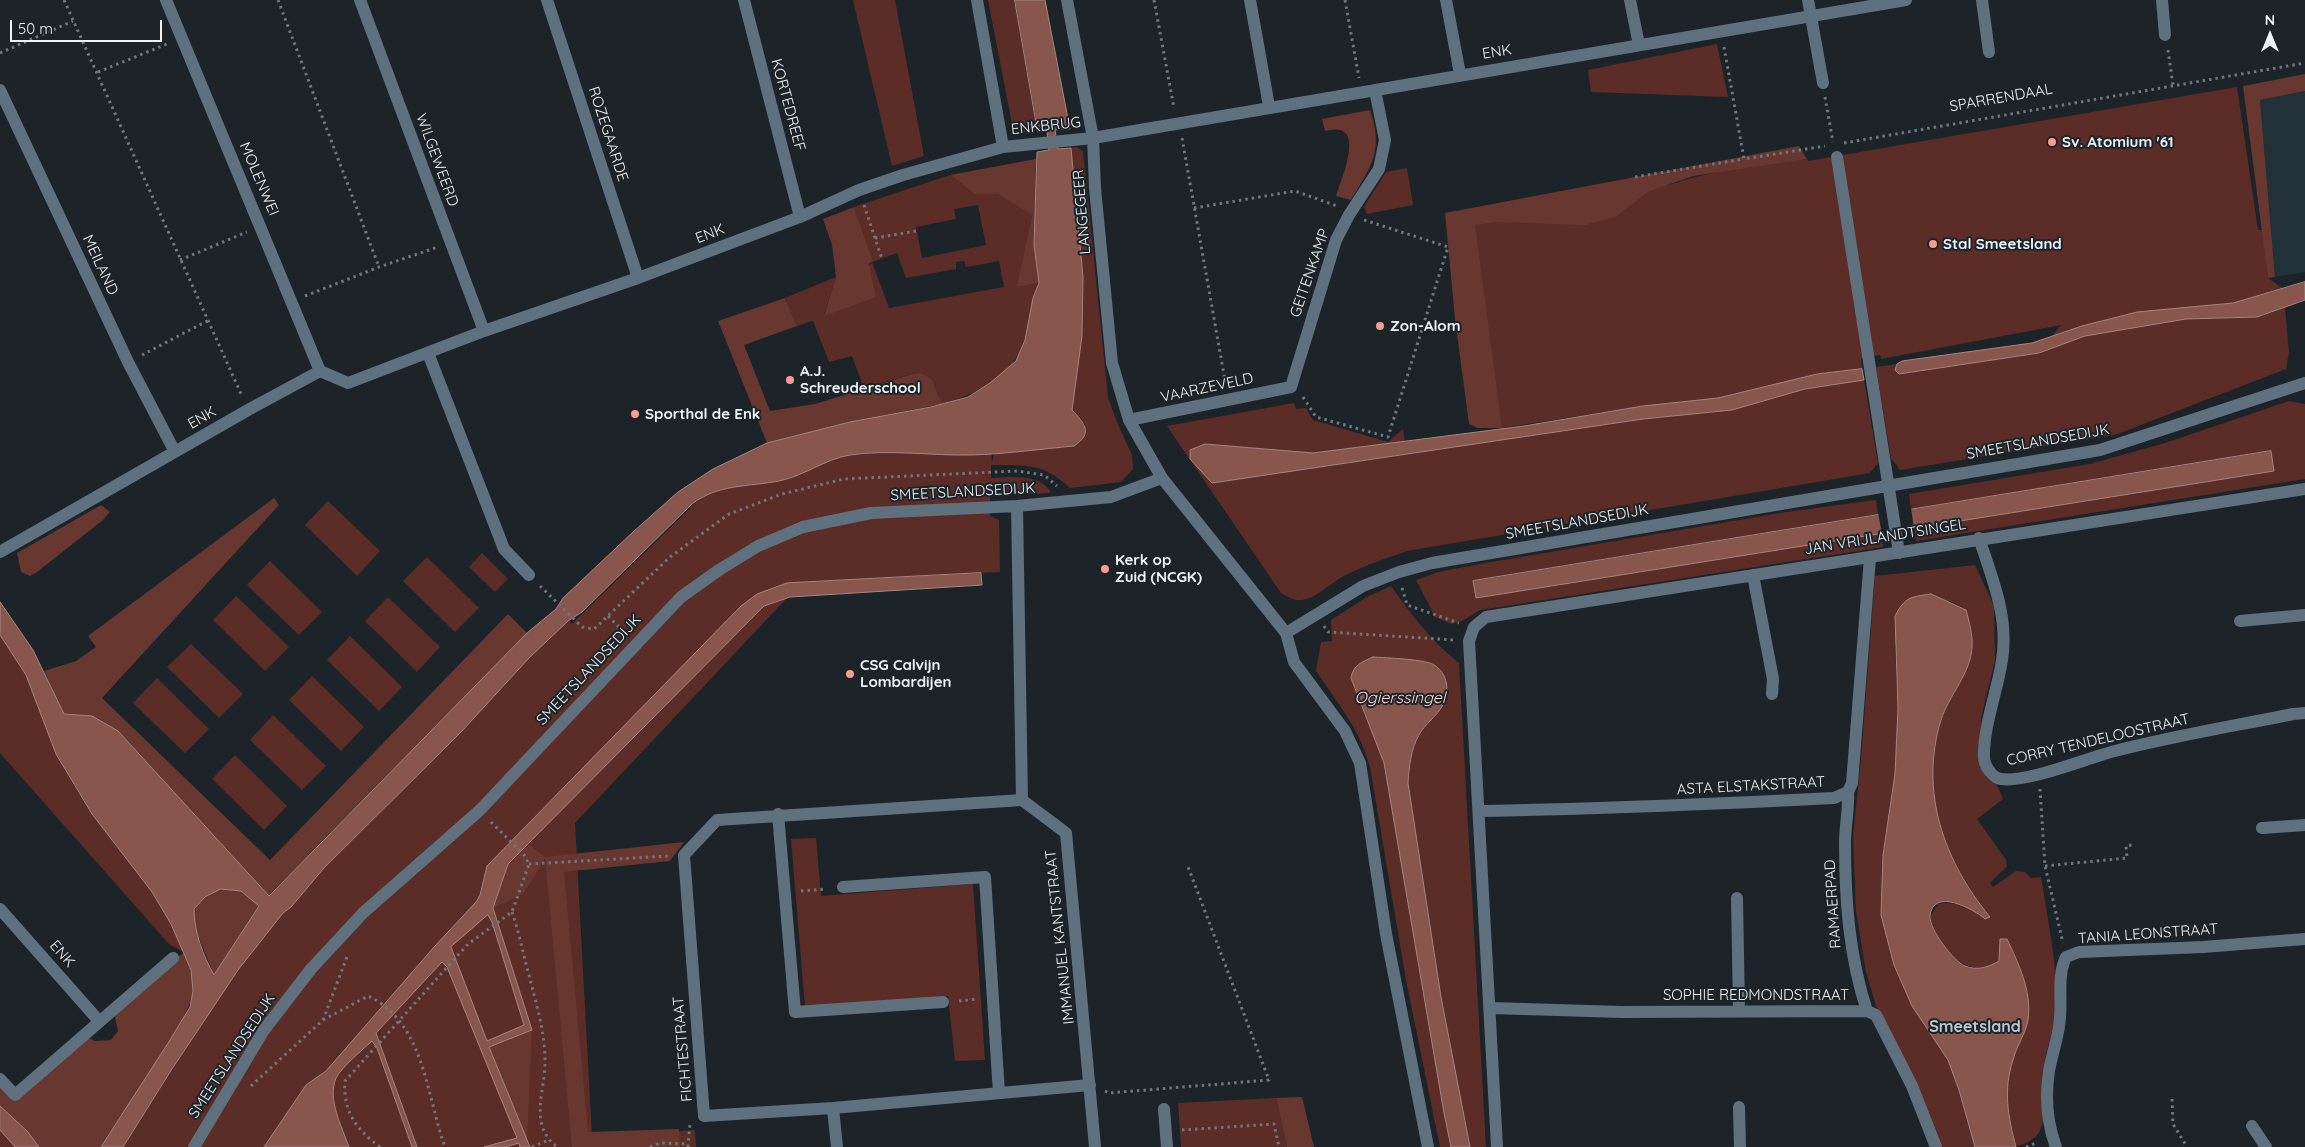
<!DOCTYPE html>
<html>
<head>
<meta charset="utf-8">
<style>
  body { margin:0 }
  #map { position:relative; width:2305px; height:1147px; overflow:hidden; background:#1c242a; font-family:Quicksand,sans-serif }
  canvas { display:block }
  .north { position:absolute; left:2245px; top:10px; width:50px; height:50px; -webkit-text-stroke:4px #1c242a; paint-order:stroke; rotate:0deg; font-size:14px; font-weight:700; line-height:20px; text-align:center; color:#ecf2f6 }
  .north::after { content:''; display:block; margin:auto; width:18px; height:22px; background:#ecf2f6; clip-path:polygon(50% 0,100% 100%,50% 72%,0 100%) }
  .scale { position:absolute; left:10px; top:20px; width:152px; height:22px; box-sizing:border-box; border:2px solid #ecf2f6; border-top:0; padding-left:6px; font-size:15px; line-height:18px; white-space:nowrap; color:#ecf2f6; -webkit-text-stroke:4px #1c242a; paint-order:stroke }
</style>
</head>
<body>
<div id="map">
<canvas width="2305" height="1147"></canvas>
<div class="north">N</div>
<div class="scale">50 m</div>
</div>
<script>
const context = document.querySelector('canvas').getContext('2d');
context.lineJoin = 'round';
function fill(path, color) {
  context.fillStyle = color;
  context.fill(path, 'evenodd');
}
function trace(path, color, width, dash) {
  context.strokeStyle = color;
  context.lineWidth = width;
  context.lineCap = dash ? 'butt' : 'round';
  context.setLineDash(dash || []);
  context.stroke(path);
}
function drawText(font, color, halo, rows, align = 'center') {
  context.font = font + ' Quicksand,sans-serif';
  context.lineWidth = 4;
  context.setLineDash([]);
  context.textBaseline = 'middle';
  context.strokeStyle = halo;
  context.fillStyle = color;
  for (const [text, x, y, turn = 0] of rows) {
    context.save();
    context.translate(x, y);
    context.rotate((+turn || 0) * Math.PI / 180);
    context.textAlign = isNaN(turn) ? turn : align;
    if (halo) context.strokeText(text, 0, 0);
    context.fillText(text, 0, 0);
    context.restore();
  }
}
fill(new Path2D(`
  M 2305,91 L 2305,272 L 2275,277 L 2260,100 Z`), '#22303a');
fill(new Path2D(`
  M 853,0 L 895,0 L 924,156 L 892,166 Z
  M 988,0 L 1015,0 L 1036,122 L 1021,135 L 1013,129 Z
  M 1717,44 L 1728,97 L 1591,92 L 1588,70 Z
  M 2237,87 L 2258,230 L 2263,230 L 2268,278 L 2282,288 L 2233,303 L 2130,314 L 2052,336 L 2061,325 L 1881,359 L 1880,355 L 1861,358 L 1862,369 L 1817,374 L 1718,398 L 1643,406 L 1502,428 L 1464,220 L 1669,185 C 1713,170 1761,164 1807,159 L 1808,161 Z
  M 1076,147 L 1083,151 L 1108,398 L 1119,427 L 1132,455 L 1133,469 L 1121,482 L 1070,488 C 1042,462 1027,466 991,465 L 991,478 C 1008,477 1040,473 1050,491 L 1050,493 L 990,496 L 990,516 L 999,520 L 1000,572 L 802,582 L 575,823 L 592,1136 L 695,1130 L 696,1147 L 123,1147 L 266,923 L 462,731 L 529,658 L 568,620 L 572,624 L 718,481 L 807,451 L 991,450 L 992,463 L 994,453 L 1074,446 L 1085,425 L 1072,410 L 1082,336 L 1083,277 L 1071,148 Z
  M 1407,168 L 1413,205 L 1367,214 L 1364,207 L 1386,172 Z
  M 950,175 L 974,194 L 998,193 L 1032,215 L 1018,287 L 1039,283 C 1032,301 1031,320 1025,339 C 1015,376 976,394 942,404 L 932,379 L 919,372 L 864,388 L 852,356 L 829,362 L 813,321 L 797,326 L 785,298 L 836,277 L 824,315 L 873,261 L 854,207 ZM 978,205 L 986,245 L 922,258 L 916,227 L 956,219 L 954,209 ZM 897,253 L 906,278 L 956,269 L 956,262 L 964,261 L 966,267 L 999,261 L 1004,287 L 889,308 L 872,262 Z
  M 2285,308 L 2289,352 L 2286,369 L 2115,435 L 1900,470 L 1891,458 L 1876,367 L 1897,364 L 1895,370 L 1900,374 L 2039,353 L 2085,336 L 2186,319 L 2257,317 Z
  M 1864,380 L 1878,463 L 1870,473 L 1407,551 C 1384,559 1363,566 1342,577 C 1329,584 1317,598 1302,600 C 1294,601 1288,597 1281,593 L 1167,426 L 1294,403 L 1296,409 L 1306,408 L 1313,420 L 1388,442 L 1403,429 L 1405,442 L 1313,453 L 1205,444 L 1314,468 L 1643,419 L 1732,410 L 1805,389 Z
  M 2289,401 L 2305,404 L 2305,479 L 1916,541 L 1914,528 L 2274,471 L 2270,451 L 1911,510 L 1909,494 L 2090,464 L 2165,443 Z
  M 1876,500 L 1878,515 L 1473,581 L 1476,598 L 1881,533 L 1883,547 L 1480,610 L 1464,620 L 1451,624 L 1435,617 L 1416,580 L 1438,572 L 1485,563 L 1786,512 Z
  M 328,501 L 380,551 L 357,576 L 305,525 Z
  M 482,553 L 508,579 L 495,592 L 469,567 Z
  M 427,557 L 479,608 L 455,632 L 403,581 Z
  M 270,561 L 322,612 L 299,635 L 247,585 Z
  M 1975,565 L 1994,606 L 1995,660 L 1981,718 L 1980,765 L 1986,777 L 1996,783 L 2003,799 L 1977,819 L 2006,860 L 2007,866 L 1990,883 L 1993,887 L 2016,871 L 2025,872 L 2031,878 L 2041,877 C 2047,916 2060,975 2055,1014 C 2053,1035 2044,1056 2042,1078 C 2040,1107 2055,1139 2015,1146 L 2008,1121 L 2006,1090 L 2012,1060 L 2028,1021 L 2001,939 L 1999,961 C 1964,982 1940,948 1930,917 L 1938,904 C 1958,901 1970,906 1985,919 L 1990,917 C 1945,862 1915,788 1942,718 C 1951,696 1970,670 1972,647 C 1973,636 1969,621 1966,610 L 1950,601 L 1895,646 L 1898,708 L 1895,774 L 1883,855 L 1894,965 L 1912,1006 L 1948,1060 L 1959,1090 L 1975,1147 L 1942,1147 L 1894,1040 L 1876,1006 L 1866,972 L 1856,911 L 1853,836 L 1861,759 L 1875,576 Z
  M 1391,586 C 1411,614 1432,642 1459,663 L 1486,1147 L 1470,1147 L 1441,997 L 1409,800 L 1408,783 L 1410,761 L 1419,735 L 1442,707 L 1445,678 L 1434,665 L 1426,662 L 1373,657 L 1351,678 L 1384,763 L 1444,1113 L 1451,1147 L 1440,1147 L 1406,980 L 1370,767 C 1360,730 1337,702 1316,671 L 1321,642 L 1332,641 L 1331,620 L 1367,597 Z
  M 236,596 L 289,647 L 265,671 L 213,620 Z
  M 388,597 L 440,647 L 417,672 L 365,621 Z
  M 0,635 L 26,675 L 56,754 L 73,784 L 92,814 L 152,892 L 171,924 L 185,953 L 169,944 L 0,753 Z
  M 350,636 L 402,687 L 379,711 L 327,660 Z
  M 191,644 L 243,694 L 219,718 L 167,667 Z
  M 312,676 L 364,727 L 341,751 L 289,700 Z
  M 157,678 L 209,729 L 185,753 L 133,703 Z
  M 273,715 L 326,766 L 302,790 L 250,740 Z
  M 235,755 L 287,806 L 264,830 L 212,779 Z
  M 816,838 L 821,896 L 973,884 L 985,1060 L 955,1061 L 948,996 L 805,1007 L 791,839 Z
  M 1276,1098 L 1287,1147 L 1181,1147 L 1178,1103 Z
  M 0,1130 L 15,1147 L 0,1147 Z`), '#5b2d26');
fill(new Path2D(`
  M 2305,74 L 2305,91 L 2260,100 L 2275,277 L 2268,278 L 2243,86 Z
  M 1370,110 C 1384,150 1371,167 1351,200 L 1336,196 C 1340,183 1358,141 1344,132 C 1338,128 1331,130 1325,131 L 1322,119 Z
  M 1799,146 L 1807,159 L 1693,176 L 1648,192 L 1615,217 L 1585,225 L 1496,222 L 1475,225 L 1502,428 L 1478,428 L 1469,424 L 1455,319 L 1445,213 Z
  M 1036,159 L 1034,245 L 1039,283 L 1017,287 L 1032,215 L 998,194 L 974,194 L 950,175 Z
  M 854,207 L 873,261 L 869,264 L 876,297 L 824,316 L 836,277 L 832,245 L 823,219 Z
  M 785,298 L 797,326 L 744,345 L 770,411 L 815,404 L 919,372 L 932,379 L 942,404 L 850,422 L 767,443 L 718,321 Z
  M 274,498 L 279,505 L 102,698 L 270,860 L 508,614 L 527,633 L 268,896 L 118,731 L 92,717 L 64,714 L 44,671 L 76,661 L 96,647 L 88,636 Z
  M 101,505 L 110,512 L 103,520 L 37,572 L 30,576 L 21,572 L 17,553 Z
  M 684,842 L 670,861 L 564,872 L 588,1132 L 679,1129 L 680,1147 L 572,1147 L 545,858 L 523,894 L 493,908 L 508,864 L 529,844 L 545,857 Z
  M 221,889 L 241,891 L 259,906 L 214,975 L 194,926 L 194,909 L 205,897 Z
  M 185,953 C 189,965 194,978 193,991 C 191,1020 120,1118 101,1147 L 39,1147 L 27,1131 L 0,1106 L 0,1085 L 16,1101 L 87,1037 L 95,1041 L 111,1040 L 118,1031 L 113,1008 L 176,957 Z
  M 532,1030 L 527,1140 L 489,1047 Z
  M 1302,1097 L 1314,1147 L 1287,1147 L 1276,1098 Z`), '#673730');
const water = new Path2D(`
  M 1015,0 L 1045,0 L 1070,129 L 1055,130 L 1058,149 L 1071,148 L 1083,277 L 1082,336 L 1072,410 C 1084,423 1094,433 1074,446 C 1040,449 1006,454 972,455 C 932,456 889,449 850,455 C 825,459 804,476 779,481 C 747,487 718,484 692,504 L 582,612 L 568,621 L 529,658 L 462,731 L 324,868 L 291,907 L 283,913 L 238,970 L 172,1069 L 123,1147 L 101,1147 L 170,1040 L 190,1007 L 193,991 L 191,970 L 171,924 L 152,892 L 92,814 L 56,754 L 26,675 L 0,635 L 0,602 L 33,650 L 64,714 L 92,716 L 118,731 L 269,896 L 527,633 L 556,609 L 563,598 L 633,532 L 678,492 L 713,469 L 767,443 L 850,422 L 931,407 L 968,397 L 990,383 L 1016,361 L 1025,340 L 1033,298 L 1039,283 L 1034,245 L 1037,152 L 1049,150 L 1047,131 L 1038,132 ZM 221,889 L 241,891 L 259,906 L 214,975 C 203,955 194,932 194,909 L 205,897 Z
  M 2305,282 L 2305,300 L 2257,317 L 2186,319 L 2085,336 L 2039,353 L 1899,374 L 1895,370 L 1897,364 L 1902,361 L 2032,343 L 2082,326 L 2137,312 L 2233,303 Z
  M 1862,369 L 1864,380 L 1805,389 L 1732,410 L 1643,419 L 1212,483 L 1190,459 L 1190,450 L 1205,444 L 1313,453 L 1524,426 L 1643,406 L 1718,398 L 1817,374 Z
  M 2271,451 L 2274,471 L 1476,598 L 1473,581 Z
  M 981,573 L 982,585 L 790,597 L 764,606 L 508,864 L 493,908 L 532,1030 L 489,1047 L 530,1147 L 520,1147 L 519,1143 L 505,1147 L 484,1147 L 517,1138 L 447,967 L 442,962 L 376,1033 L 417,1147 L 412,1147 L 377,1048 L 372,1041 C 362,1050 342,1067 336,1078 C 327,1099 342,1127 349,1147 L 264,1147 L 306,1085 L 326,1071 L 435,946 L 476,902 L 480,895 L 487,866 L 741,606 L 757,594 L 787,583 ZM 488,915 L 492,922 L 524,1025 L 487,1041 L 451,947 Z
  M 1931,594 L 1966,610 C 1969,621 1973,635 1972,647 C 1971,673 1949,695 1941,720 C 1919,792 1944,861 1990,917 L 1985,919 C 1974,909 1933,887 1930,916 C 1929,929 1954,962 1965,966 C 1977,971 1989,967 1999,961 L 2000,939 L 2007,939 C 2019,965 2032,991 2028,1020 C 2026,1033 2016,1047 2013,1060 C 2003,1090 2008,1117 2016,1147 L 1975,1147 L 1959,1090 L 1948,1060 L 1912,1006 L 1894,965 L 1881,915 L 1883,855 L 1895,774 L 1898,708 L 1895,616 C 1905,597 1910,597 1931,594 Z
  M 1373,657 C 1386,658 1425,659 1434,665 C 1448,673 1450,692 1443,705 C 1437,716 1425,724 1419,735 C 1411,749 1409,767 1408,783 L 1441,997 L 1470,1147 L 1451,1147 L 1444,1113 L 1384,763 L 1351,678 C 1353,665 1362,662 1373,657 Z
  M 0,1106 L 27,1131 L 39,1147 L 15,1147 L 0,1130 Z`);
fill(water, '#89564e');
trace(water, '#a78580', 1);
fill(new Path2D(`
  M 1911,507 L 1914,530 L 1882,535 L 1878,512 Z`), '#1c242a');
trace(new Path2D(`
  M 64,0 L 242,396
  M 278,0 L 379,267
  M 1154,0 L 1174,108
  M 1345,0 L 1359,78
  M 1724,47 L 1744,159 L 1825,146
  M 2168,50 L 2173,85
  M 0,53 L 73,21
  M 98,72 L 167,44
  M 1825,97 L 1833,142
  M 1182,138 L 1226,386
  M 1844,143 L 2305,63
  M 1635,177 L 1744,159
  M 864,205 L 882,259
  M 1194,208 L 1295,191 L 1337,206
  M 875,238 L 916,231
  M 180,260 L 247,232
  M 305,296 L 379,267 L 438,247
  M 142,355 L 209,320
  M 1303,397 L 1316,417 L 1388,437 L 1448,247 L 1364,220
  M 540,586 L 582,627 L 594,629 L 670,557 L 729,514 L 782,494 L 844,479 L 1017,471 L 1044,475 L 1057,486
  M 1402,588 L 1407,605 L 1459,623
  M 608,616 L 625,633
  M 1324,626 L 1328,632 L 1455,640
  M 2040,789 L 2045,866 L 2063,943
  M 529,864 L 668,856
  M 2045,866 L 2127,858 L 2126,846 L 2132,845
  M 801,891 L 827,889
  M 512,912 C 519,932 523,954 529,975 C 536,1004 546,1034 545,1065 C 544,1094 529,1125 557,1147
  M 959,1001 L 977,999
  M 323,1020 L 368,996 C 425,1023 426,1095 445,1147
  M 251,1086 L 323,1020 L 348,954
  M 1105,1091 L 1109,1093 L 1269,1080 L 1187,864
  M 2172,1099 L 2173,1124 L 2187,1147
  M 1182,1130 L 1274,1124 L 1279,1147
  M 380,1147 C 356,1129 343,1112 345,1081 L 468,944 L 512,912 L 529,864 L 524,855 L 491,822
  M 532,1147 L 548,1140
  M 650,1147 L 660,1143 L 688,1144
  M 688,1147 L 690,1123
  M 2026,1147 L 2038,1142`), '#70777c', 3, [2.5, 4]);
trace(new Path2D(`
  M 166,0 L 320,371
  M 360,0 L 484,331
  M 547,0 L 638,278
  M 744,0 L 800,217
  M 977,0 L 1003,147
  M 1067,0 L 1093,138 L 1095,188 L 1112,363 L 1129,420 L 1162,478 L 1286,633 L 1294,662 L 1345,731 L 1360,763 L 1386,934 L 1428,1147
  M 1250,0 L 1269,106
  M 1446,0 L 1460,74
  M 1630,0 L 1639,45
  M 1808,0 L 1823,83
  M 1982,0 L 1989,52
  M 2162,0 L 2165,35
  M 0,90 L 128,362 L 175,452
  M 1837,157 L 1899,553
  M 428,353 L 504,549 L 529,575
  M 1129,420 L 1291,387 L 1336,240 L 1349,215 L 1379,169 L 1385,140 L 1375,90
  M 1017,506 L 1022,800 L 1066,833 L 1095,1147
  M 1979,538 C 1992,578 2009,617 2002,660 C 1998,689 1983,727 1984,757 C 1984,765 1992,778 2001,779 C 2027,783 2087,758 2115,751 C 2173,736 2234,726 2293,714 L 2305,713
  M 0,552 L 248,410 L 320,371 L 348,383 L 484,331 L 638,278 L 800,217 L 859,190 L 903,175 L 1003,147 L 1093,138 L 1906,0
  M 1753,575 L 1773,679 L 1772,694
  M 2240,621 L 2305,615
  M 1286,633 L 1363,586 L 1399,572 L 1432,563 L 2100,450 L 2305,383
  M 1848,792 C 1849,809 1845,826 1845,843 C 1845,900 1849,956 1867,1011
  M 1022,800 L 717,820 L 684,855 L 704,1116 L 833,1108 L 1090,1085
  M 1479,811 C 1597,809 1715,804 1834,798 L 1848,792 L 1852,783 L 1870,558
  M 778,814 L 795,1012 L 943,1002
  M 2262,828 L 2305,825
  M 843,887 L 985,877 L 999,1093
  M 1737,898 L 1739,1011
  M 0,909 L 99,1021
  M 1491,1008 L 1622,1012 L 1867,1011 L 1876,1015 L 1912,1086 L 1936,1147
  M 0,1079 L 15,1095 L 173,958
  M 1739,1107 L 1740,1147
  M 833,1108 L 837,1147
  M 1164,1109 L 1167,1147
  M 2252,1126 L 2266,1147
  M 194,1147 L 264,1030 L 311,969 L 363,913 L 480,810 L 681,597 L 719,570 L 758,546 L 803,527 L 871,513 L 1017,506 L 1111,497 L 1162,478
  M 1497,1147 L 1469,641 L 1474,627 L 1486,617 L 2305,489
  M 2056,1147 C 2047,1123 2045,1097 2049,1071 C 2052,1053 2059,1036 2060,1018 C 2062,997 2057,976 2066,957 L 2079,952 L 2203,947 L 2305,939`), '#5f717f', 12);
for (const [x, y, r, color] of [
  [2052,142,5,"#f59d8f"],
  [1933,244,5,"#f59d8f"],
  [1380,326,5,"#f59d8f"],
  [790,380,5,"#f59d8f"],
  [635,414,5,"#f59d8f"],
  [1105,569,5,"#f59d8f"],
  [850,674,5,"#f59d8f"]
]) {
  const dot = new Path2D();
  dot.arc(x, y, r, 0, 2 * Math.PI);
  context.fillStyle = color;
  context.fill(dot);
  trace(dot, '#1c242a', 2);
}
drawText('15px', '#ecf2f6', '#1c242a', [
  ["ENK",1497,52,-9],
  ["SPARRENDAAL",2001,98,-10],
  ["KORTEDREEF",788,105,75],
  ["ENKBRUG",1046,126,-6],
  ["ROZEGAARDE",608,134,72],
  ["WILGEWEERD",437,160,70],
  ["MOLENWEI",259,179,67],
  ["LANGEGEER",1082,212,-95],
  ["ENK",710,234,-21],
  ["MEILAND",100,265,65],
  ["GEITENKAMP",1310,273,-71],
  ["VAARZEVELD",1207,388,-12],
  ["ENK",202,418,-30],
  ["SMEETSLANDSEDIJK",2038,442,-10],
  ["SMEETSLANDSEDIJK",963,492,-3],
  ["SMEETSLANDSEDIJK",1577,522,-10],
  ["JAN VRIJLANDTSINGEL",1885,537,-9],
  ["SMEETSLANDSEDIJK",589,670,-47],
  ["CORRY TENDELOOSTRAAT",2098,740,-13],
  ["ASTA ELSTAKSTRAAT",1751,786,-3],
  ["RAMAERPAD",1833,904,-94],
  ["TANIA LEONSTRAAT",2148,934,-4],
  ["IMMANUEL KANTSTRAAT",1060,937,-96],
  ["ENK",62,954,49],
  ["SOPHIE REDMONDSTRAAT",1756,995],
  ["FICHTESTRAAT",683,1049,-95],
  ["SMEETSLANDSEDIJK",232,1056,-57]
]);
drawText('bold 15px', '#ecf2f6', '#1c242a', [
  ["Sv. Atomium '61",2062,142],
  ["Stal Smeetsland",1943,244],
  ["Zon-Alom",1390,326],
  ["A.J.",800,371],
  ["Schreuderschool",800,388],
  ["Sporthal de Enk",645,414],
  ["Kerk op",1115,560],
  ["Zuid (NCGK)",1115,577],
  ["CSG Calvijn",860,665],
  ["Lombardijen",860,682]
], 'left');
drawText('italic 16px', '#fbd8d2', '#1c242a', [
  ["Ogierssingel",1400,698]
]);
drawText('bold 16px', '#bdc7cf', '#1c242a', [
  ["Smeetsland",1975,1027]
]);
</script>
</body>
</html>
